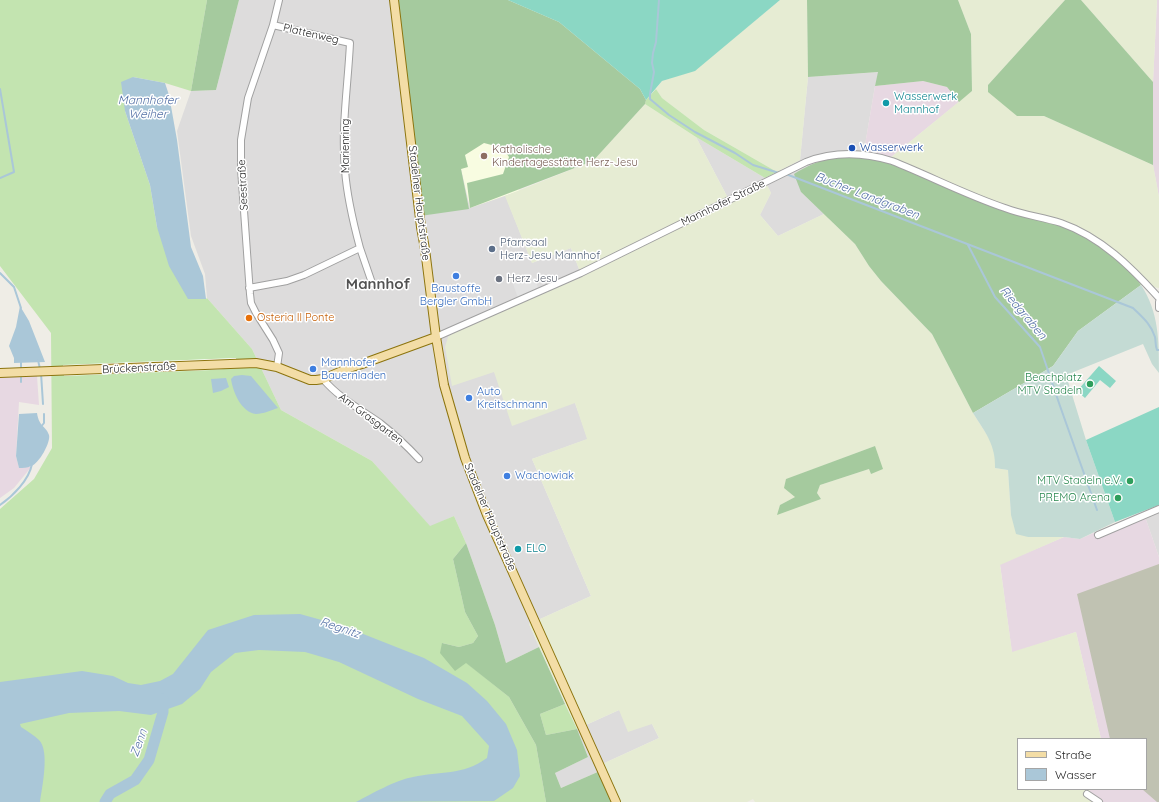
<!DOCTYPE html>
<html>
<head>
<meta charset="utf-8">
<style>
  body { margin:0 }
  #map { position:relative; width:1159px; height:802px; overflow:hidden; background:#efede6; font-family:Quicksand,sans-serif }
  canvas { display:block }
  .legend { position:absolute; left:1017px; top:738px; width:130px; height:52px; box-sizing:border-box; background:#fff; border:1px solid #a5a5a5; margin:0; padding:5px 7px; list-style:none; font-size:12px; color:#1f1f1f }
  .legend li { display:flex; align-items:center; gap:8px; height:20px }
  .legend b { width:20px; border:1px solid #a5a5a5 }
</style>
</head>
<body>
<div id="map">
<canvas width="1159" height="802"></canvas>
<ul class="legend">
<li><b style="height:5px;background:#f3dda6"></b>Straße</li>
<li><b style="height:11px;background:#aac7d8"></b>Wasser</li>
</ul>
</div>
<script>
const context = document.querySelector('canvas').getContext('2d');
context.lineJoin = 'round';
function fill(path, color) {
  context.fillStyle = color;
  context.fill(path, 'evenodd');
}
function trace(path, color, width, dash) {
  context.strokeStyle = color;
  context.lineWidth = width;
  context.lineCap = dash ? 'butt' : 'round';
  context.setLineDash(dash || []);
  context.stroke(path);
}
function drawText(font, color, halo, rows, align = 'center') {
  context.font = font + ' Quicksand,sans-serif';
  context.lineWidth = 3;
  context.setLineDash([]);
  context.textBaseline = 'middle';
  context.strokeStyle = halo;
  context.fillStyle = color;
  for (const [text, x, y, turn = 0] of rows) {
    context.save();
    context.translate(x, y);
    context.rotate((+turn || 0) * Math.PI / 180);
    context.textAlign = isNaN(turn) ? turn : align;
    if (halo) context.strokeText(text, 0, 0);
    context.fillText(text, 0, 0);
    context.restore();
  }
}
fill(new Path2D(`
  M 239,0 L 394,0 L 461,169 L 519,191 L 506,197 L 532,263 L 571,248 L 582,277 L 451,335 L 494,372 L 575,403 L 588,439 L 532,459 L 591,596 L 529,624 L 539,647 L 506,663 L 495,625 L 466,543 L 454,516 L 430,527 L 372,461 L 281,410 L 252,349 L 207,298 L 205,274 L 191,236 L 177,131 L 191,91 L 216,90 Z
  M 879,72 L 875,86 L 864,151 L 830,158 L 801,192 L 824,214 L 778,236 L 760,215 L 771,193 L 767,185 L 730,202 L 696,137 L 765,178 L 800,160 L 808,77 Z
  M 1159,505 L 1159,557 L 1143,511 Z
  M 619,710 L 652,724 L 659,738 L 598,766 L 600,771 L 561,788 L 555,773 L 588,757 L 577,729 Z`), '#dddcdc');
fill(new Path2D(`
  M 1157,0 L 1159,0 L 1159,197 L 1153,165 L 1153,82 Z
  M 923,81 L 947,87 L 959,102 L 890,158 L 864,151 L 875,86 Z
  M 37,376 L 39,405 L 19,402 L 16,456 L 19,468 L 32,466 L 14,488 L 0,498 L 0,377 Z
  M 1143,511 L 1159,557 L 1159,802 L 1093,802 L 1086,796 L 1091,789 L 1146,789 L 1146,739 L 1101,739 L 1076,632 L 1012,653 L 1000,564 L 1064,537 L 1080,539 Z`), '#e7d8e2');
fill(new Path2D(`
  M 470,105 L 506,143 L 519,191 L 470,208 L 461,169 Z`), '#f8fce1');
fill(new Path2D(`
  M 1159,564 L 1159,802 L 1157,802 L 1142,789 L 1146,789 L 1146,739 L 1110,739 L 1077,594 Z`), '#c0c2b2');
fill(new Path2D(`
  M 780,0 L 807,0 L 808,77 L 800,160 L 777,172 L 704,130 L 662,98 L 656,89 L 662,81 L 695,70 Z
  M 958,0 L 1065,0 L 988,85 L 1017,116 L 1044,116 L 1153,165 L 1159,197 L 1159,288 L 1141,285 L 1116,253 L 994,204 L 890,158 L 972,91 L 971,34 Z
  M 1081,0 L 1157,0 L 1153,82 Z
  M 645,104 L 696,137 L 730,202 L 767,185 L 771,193 L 760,215 L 778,236 L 824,214 L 855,244 L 869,266 L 881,281 L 932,334 L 973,413 L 992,443 L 996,458 L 995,468 L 1008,470 L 1011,515 L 1028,537 L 1064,537 L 1000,565 L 1012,652 L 1076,632 L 1101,739 L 1018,739 L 1018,789 L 1091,789 L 1086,796 L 1093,802 L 755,802 L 753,799 L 747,802 L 613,802 L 598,766 L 659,738 L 652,724 L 628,732 L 619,710 L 577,729 L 529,624 L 591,596 L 532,459 L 587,439 L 575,403 L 512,426 L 494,372 L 452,386 L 445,347 L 448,337 L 456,331 L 582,277 L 571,248 L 532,263 L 505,196 L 593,161 ZM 875,446 L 871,474 L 869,469 L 820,485 L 817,493 L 821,499 L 780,505 L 795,497 L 787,479 Z`), '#e6ecd3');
fill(new Path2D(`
  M 0,0 L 207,0 L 191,91 L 165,83 L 133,77 L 125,111 L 150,185 L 157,227 L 206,299 L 207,298 L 252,349 L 281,410 L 372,461 L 430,526 L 454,516 L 466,543 L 453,559 L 465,612 L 478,636 L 473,643 L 459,647 L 442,643 L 509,697 L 536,745 L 546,802 L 0,802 L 0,509 L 34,479 L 52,448 L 51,333 L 0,266 Z
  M 656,89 L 662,98 L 704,130 L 777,172 L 765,178 L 696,137 L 645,104 L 646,100 Z
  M 565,704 L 577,729 L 546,735 L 540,714 Z`), '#c3e4b0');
fill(new Path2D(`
  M 207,0 L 239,0 L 216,90 L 191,91 Z
  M 394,0 L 508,0 L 559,22 L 640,89 L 646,100 L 645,104 L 593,161 L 470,208 L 467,183 L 503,174 L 509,157 L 503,148 L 484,143 L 465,155 L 468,167 L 461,169 L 469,209 L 420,216 Z
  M 807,0 L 958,0 L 971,34 L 972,91 L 959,102 L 947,87 L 923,81 L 875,86 L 878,72 L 808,77 Z
  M 1065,0 L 1081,0 L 1153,82 L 1153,165 L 1044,116 L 1017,116 L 988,92 L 988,85 Z
  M 864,151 L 876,153 L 994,204 L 1055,221 L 1116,253 L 1141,285 L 1078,331 L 1053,366 L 973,413 L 932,334 L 881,281 L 869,266 L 855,244 L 801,192 L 794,174 C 818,159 837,156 864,151 Z
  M 875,446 L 883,469 L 871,474 L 869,469 L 820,485 L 817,493 L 821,499 L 777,515 L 780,505 L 795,497 L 784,488 L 786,479 Z
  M 466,543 L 495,625 L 506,663 L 539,647 L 565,704 L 540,714 L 546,735 L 577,729 L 588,757 L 555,773 L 561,788 L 600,771 L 613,802 L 546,802 L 536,745 L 509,697 L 466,663 L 455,671 L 440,653 L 442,643 L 459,647 L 473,643 L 478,636 L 465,612 L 453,559 Z`), '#a5ca9e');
fill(new Path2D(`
  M 1141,285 C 1159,312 1159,341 1159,373 L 1152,364 L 1143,344 L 1066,375 L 1086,440 L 1115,522 L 1080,539 L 1064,537 L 1028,537 L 1016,534 L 1011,515 L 1008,470 L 995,468 C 996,445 985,432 973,413 L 1053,366 L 1078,331 Z`), '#c4dbd4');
fill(new Path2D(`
  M 508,0 L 780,0 L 695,71 L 662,81 L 646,100 L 640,89 L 559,22 Z
  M 1099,366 L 1116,381 L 1110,388 L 1100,380 L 1085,398 L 1077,391 Z
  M 1159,407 L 1159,505 L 1115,522 L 1086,440 Z`), '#8bd7c4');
fill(new Path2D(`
  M 521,277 L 523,280 L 533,277 L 539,289 L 518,298 L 512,281 Z`), '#e3e3e3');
fill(new Path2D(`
  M 133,77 L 165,83 L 169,95 L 177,140 L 191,247 L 203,276 L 206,299 L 188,299 L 169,266 L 157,227 L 150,185 L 125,111 L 121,82 Z
  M 20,306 L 29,321 L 45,362 L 14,363 L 14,358 L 9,346 L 16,327 Z
  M 242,375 L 251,376 L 278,408 C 272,410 263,414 256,414 C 241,412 233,392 231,379 L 234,376 Z
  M 226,378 L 229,387 L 221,391 L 213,393 L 211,379 Z
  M 37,413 C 39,427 46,426 49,435 C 51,442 39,464 31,466 C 27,468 23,468 19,468 L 16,456 L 19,414 Z
  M 300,614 L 343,626 L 424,658 L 467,683 L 487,701 L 506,724 L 517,750 L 520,776 L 513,788 L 494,801 L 356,802 C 371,794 396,780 413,777 C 440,771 462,776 487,758 L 489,746 L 462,716 L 418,699 L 339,662 L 305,652 L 259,650 L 235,653 L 211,672 L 200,689 L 182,704 L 151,715 L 119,711 L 69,713 L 20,724 L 21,727 C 27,731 34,735 39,740 C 50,751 42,787 40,802 L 0,802 L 0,682 L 82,671 L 113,676 L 128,683 L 141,685 L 160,681 L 173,674 L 208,630 L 254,615 Z`), '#aac7d8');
fill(new Path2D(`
  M 236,358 L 237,368 L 211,370 L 64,376 L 63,365 Z`), '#fff');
trace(new Path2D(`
  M 659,0 L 656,42 L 653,53 L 652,63 L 654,72 L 650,94 L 650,99 L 669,115 L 695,132 L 735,153 L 753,165 L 779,173
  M 0,89 L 14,172 L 0,178
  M 786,174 L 1133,308 C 1142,317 1151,324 1155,337 C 1156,342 1155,345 1157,350 L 1159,350
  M 968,245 L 995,297 L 1040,347 L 1060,406 L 1097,510
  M 0,273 L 14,287 L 21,308
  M 38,360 L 40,369
  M 21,371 L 21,361
  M 41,373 L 43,404
  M 21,375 L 21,382
  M 40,428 L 44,423 L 44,414
  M 0,505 C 13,496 29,480 32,464`), '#aac7d8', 2);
trace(new Path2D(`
  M 105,802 L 110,794 L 135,780 L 149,760 L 163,712 L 163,699`), '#aac7d8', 11);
const minor = new Path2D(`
  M 360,248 L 372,283
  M 249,288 L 287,281 L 304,275 L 360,248 C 353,222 347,197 345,170 C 341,128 348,85 350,43 L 273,25
  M 1159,302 L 1159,308
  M 436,337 L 581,273 L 806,162 C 835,151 863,152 892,161 C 930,176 966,195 1005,208 C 1023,215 1042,217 1061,223 C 1101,237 1131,267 1159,298
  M 277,367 L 279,353 L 273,340 L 256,313 L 251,303 L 250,294 L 241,169 L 241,140 L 248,98 L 273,25 L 279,0
  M 323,379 C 339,398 360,409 380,423 C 394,434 407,446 419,459
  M 1098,535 L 1159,509
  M 1087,794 L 1099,802`);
const major = new Path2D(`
  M 394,0 L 421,227 L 425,249 L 436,337 L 444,385 L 465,458 L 487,515 L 616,802
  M 0,373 L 256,363 L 277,367 L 310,380 L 316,380 L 323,379 L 349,368 L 362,364 L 436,337`);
trace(minor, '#a0a0a0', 8);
trace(major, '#8c740e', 10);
trace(minor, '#fff', 6);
trace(major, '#f3dda6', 8);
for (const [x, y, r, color] of [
  [886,103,4,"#0f9aa8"],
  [852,148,4,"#1a4fb4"],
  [484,156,4,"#8d6e63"],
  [492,249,4,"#5c6f8a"],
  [456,276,4,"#3f7fe0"],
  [499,279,4,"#6b7280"],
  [249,318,4,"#e8710a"],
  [313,369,4,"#3f7fe0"],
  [1090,384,4,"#2e9e5b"],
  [469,398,4,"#3f7fe0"],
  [507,476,4,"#3f7fe0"],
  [1130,481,4,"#2e9e5b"],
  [1118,498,4,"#2e9e5b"],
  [518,549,4,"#0f9aa8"]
]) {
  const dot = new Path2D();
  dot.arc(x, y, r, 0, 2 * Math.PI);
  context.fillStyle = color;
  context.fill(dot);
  trace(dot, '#fff', 1.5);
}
drawText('11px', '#1f1f1f', '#fff', [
  ["Plattenweg",311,34,13],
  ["Marienring",346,146,-90],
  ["Seestraße",243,185,-93],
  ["Stadelner Hauptstraße",419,203,83],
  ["Mannhofer Straße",723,203,-26],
  ["Brückenstraße",139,368,-3],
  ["Am Grasgarten",371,419,37],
  ["Stadelner Hauptstraße",490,517,67]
]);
drawText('11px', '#0d838f', '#fff', [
  ["Wasserwerk",894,97],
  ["Mannhof",894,110],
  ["ELO",526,549]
], 'left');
drawText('11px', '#164399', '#fff', [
  ["Wasserwerk",860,148]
], 'left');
drawText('11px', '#785e54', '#fff', [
  ["Katholische",492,150],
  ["Kindertagesstätte Herz-Jesu",492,163]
], 'left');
drawText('11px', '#4e5e75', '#fff', [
  ["Pfarrsaal",500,243],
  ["Herz-Jesu Mannhof",500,256]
], 'left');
drawText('11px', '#5b616d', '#fff', [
  ["Herz Jesu",507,279]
], 'left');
drawText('11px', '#366cbe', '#fff', [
  ["Baustoffe",456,289,"center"],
  ["Bergler GmbH",456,302,"center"],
  ["Mannhofer",321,363],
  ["Bauernladen",321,376],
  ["Auto",477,392],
  ["Kreitschmann",477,405],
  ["Wachowiak",515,476]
], 'left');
drawText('11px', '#c56008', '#fff', [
  ["Osteria Il Ponte",257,318]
], 'left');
drawText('11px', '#27864d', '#fff', [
  ["Beachplatz",1082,378],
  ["MTV Stadeln",1082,391],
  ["MTV Stadeln e.V.",1122,481],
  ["PREMO Arena",1110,498]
], 'right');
drawText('italic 12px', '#5471a6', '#fff', [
  ["Mannhofer",148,100],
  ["Weiher",148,114],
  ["Bucher Landgraben",867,196,21],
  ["Riedgraben",1023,313,50],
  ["Regnitz",340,628,19],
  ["Zenn",139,743,-70]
]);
drawText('bold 15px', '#525252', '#fff', [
  ["Mannhof",378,284]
]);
</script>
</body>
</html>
